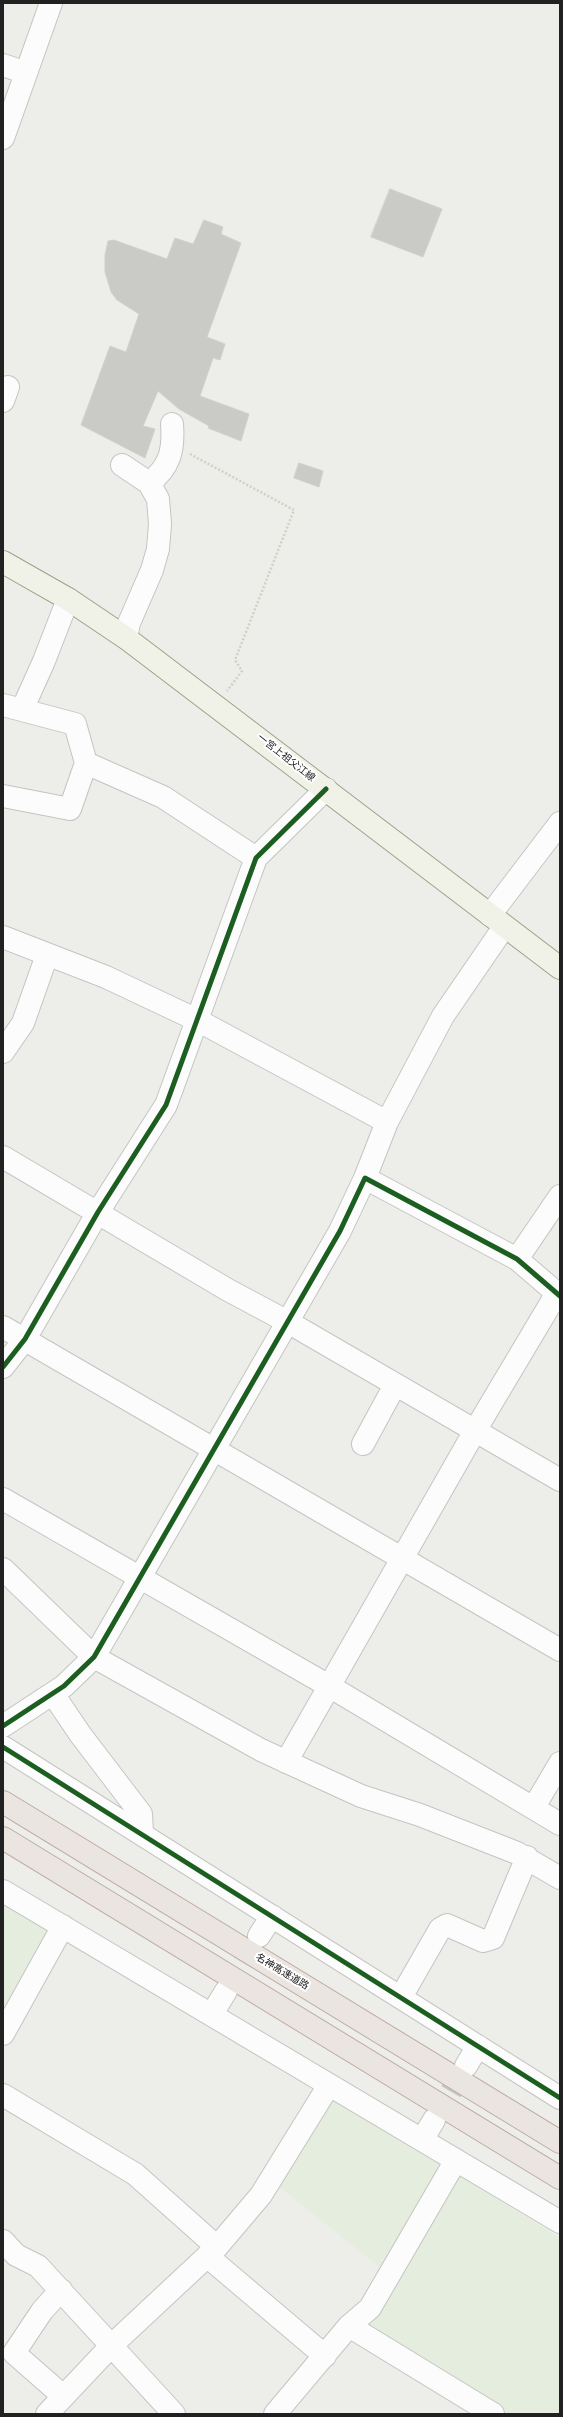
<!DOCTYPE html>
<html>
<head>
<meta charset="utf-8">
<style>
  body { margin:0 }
  #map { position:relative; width:563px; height:2417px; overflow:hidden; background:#edeeea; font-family:"DM Sans",sans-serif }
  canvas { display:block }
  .frame { position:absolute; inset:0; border:4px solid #212121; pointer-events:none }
</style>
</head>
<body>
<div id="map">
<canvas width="563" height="2417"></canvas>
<div class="frame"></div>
</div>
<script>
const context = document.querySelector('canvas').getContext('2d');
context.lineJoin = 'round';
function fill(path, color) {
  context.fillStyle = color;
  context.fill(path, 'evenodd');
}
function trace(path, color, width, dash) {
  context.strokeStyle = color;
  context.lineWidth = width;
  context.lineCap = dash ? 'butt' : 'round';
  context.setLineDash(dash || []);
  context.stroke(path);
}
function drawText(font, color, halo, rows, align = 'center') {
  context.font = font + ' "DM Sans","Noto Sans JP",sans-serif';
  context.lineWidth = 4;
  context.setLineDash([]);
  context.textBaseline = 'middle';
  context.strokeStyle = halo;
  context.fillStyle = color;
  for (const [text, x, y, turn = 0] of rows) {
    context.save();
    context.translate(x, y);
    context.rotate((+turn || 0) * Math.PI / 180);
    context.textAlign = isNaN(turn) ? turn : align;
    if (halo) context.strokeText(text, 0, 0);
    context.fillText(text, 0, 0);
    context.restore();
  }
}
fill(new Path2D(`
  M 3,1906 L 52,1934 L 3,2016 Z
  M 330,2098 L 445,2167 L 382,2269 L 273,2182 Z
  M 457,2174 L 560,2238 L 560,2414 L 508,2414 L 360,2327 Z`), '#e4edde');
const building = new Path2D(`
  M 390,189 L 442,209 L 423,257 L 371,237 Z
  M 204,220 L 223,227 L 221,234 L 241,243 L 207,337 L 225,344 L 220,360 L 213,358 L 200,396 L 249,414 L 241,441 L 208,428 L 209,426 L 179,409 L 158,391 L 143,426 L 155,429 L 145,458 L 81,425 L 110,346 L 126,352 L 139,314 L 117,300 L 111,292 L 105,272 L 105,255 L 108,241 L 114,240 L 167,259 L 175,238 L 193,244 Z
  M 299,463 L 323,471 L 319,487 L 294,478 Z`);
fill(building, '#cacbc7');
trace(building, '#d1d1cb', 1);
trace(new Path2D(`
  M 226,1991 L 259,1936
  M 434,2120 L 466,2066`), '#c4c5c2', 22, [22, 11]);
const minor = new Path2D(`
  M 3,65 L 26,73
  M 3,138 L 51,3
  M 3,401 L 8,387
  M 122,465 L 149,483 L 158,499 L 160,524 L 158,549 L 152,570 L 129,623 L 126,638
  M 149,483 C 170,467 174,450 172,424
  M 3,705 L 75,724 L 86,763 L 163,797 L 256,858
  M 22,710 L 44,661 L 68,599
  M 3,796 L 70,809 L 86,763
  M 490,915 L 560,823
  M 3,937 L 106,977 L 197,1020 L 387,1122
  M 3,1052 L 23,1023 L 47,955
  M 3,1157 L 228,1290 L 288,1322 L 560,1480
  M 365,1178 L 387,1122 L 443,1016 L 504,927
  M 517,1259 L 560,1196
  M 3,1327 L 560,1650
  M 3,1367 L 25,1339 L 98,1212 L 166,1105 L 256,858 L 326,789
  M 363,1444 L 395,1385
  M 3,1499 L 329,1686 L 560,1824
  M 3,1569 L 94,1657 L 261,1750 L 361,1796 L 420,1815 L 517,1853 L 560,1878
  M 53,1694 L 80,1734 L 141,1814 L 142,1833
  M 3,1726 L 64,1686 L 94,1657 L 340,1231 L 365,1178 L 517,1259 L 560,1296
  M 3,1747 L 560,2098
  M 286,1762 L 476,1429 L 557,1293
  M 534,1807 L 560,1763
  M 3,1891 L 560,2222
  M 259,1936 L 272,1916
  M 401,1997 L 440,1929 L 447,1925 L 483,1941 L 493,1938 L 527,1857
  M 212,2014 L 226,1991
  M 3,2034 L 63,1926
  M 466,2066 L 478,2046
  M 3,2095 L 135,2174 L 217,2247
  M 422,2140 L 434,2120
  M 3,2241 L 16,2255 L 38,2266 L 174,2414
  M 207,2256 L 325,2356
  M 61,2290 L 42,2311 L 14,2353 L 63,2396
  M 349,2326 L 493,2414
  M 47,2414 L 112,2345 L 217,2247 L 261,2195 L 329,2085
  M 275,2414 L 349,2326 L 370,2308 L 456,2160`);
const major = new Path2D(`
  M 3,562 L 68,599 L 126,638 L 560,968`);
const highway = new Path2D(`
  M 3,1802 L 560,2142
  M 3,1838 L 560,2178`);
trace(minor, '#c4c4c2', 24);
trace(major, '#9ca388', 24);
trace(highway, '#c0aba2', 24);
trace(new Path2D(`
  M 190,454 L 294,510 L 235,660 L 242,671 L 227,691`), '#d3cfc6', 2.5, [2, 2]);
trace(minor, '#fcfcfc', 22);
trace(major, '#f0f1e7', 22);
trace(highway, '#eae5e1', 22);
trace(new Path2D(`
  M 3,1367 L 25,1339 L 98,1212 L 166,1105 L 256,858 L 326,789
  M 3,1726 L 64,1686 L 94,1657 L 340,1231 L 365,1178 L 517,1259 L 560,1296
  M 3,1747 L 560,2098`), '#1b5e20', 5);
drawText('10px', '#212121', '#fff', [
  ["一宮上祖父江線",286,758,38],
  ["名神高速道路",282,1972,31]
]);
</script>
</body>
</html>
